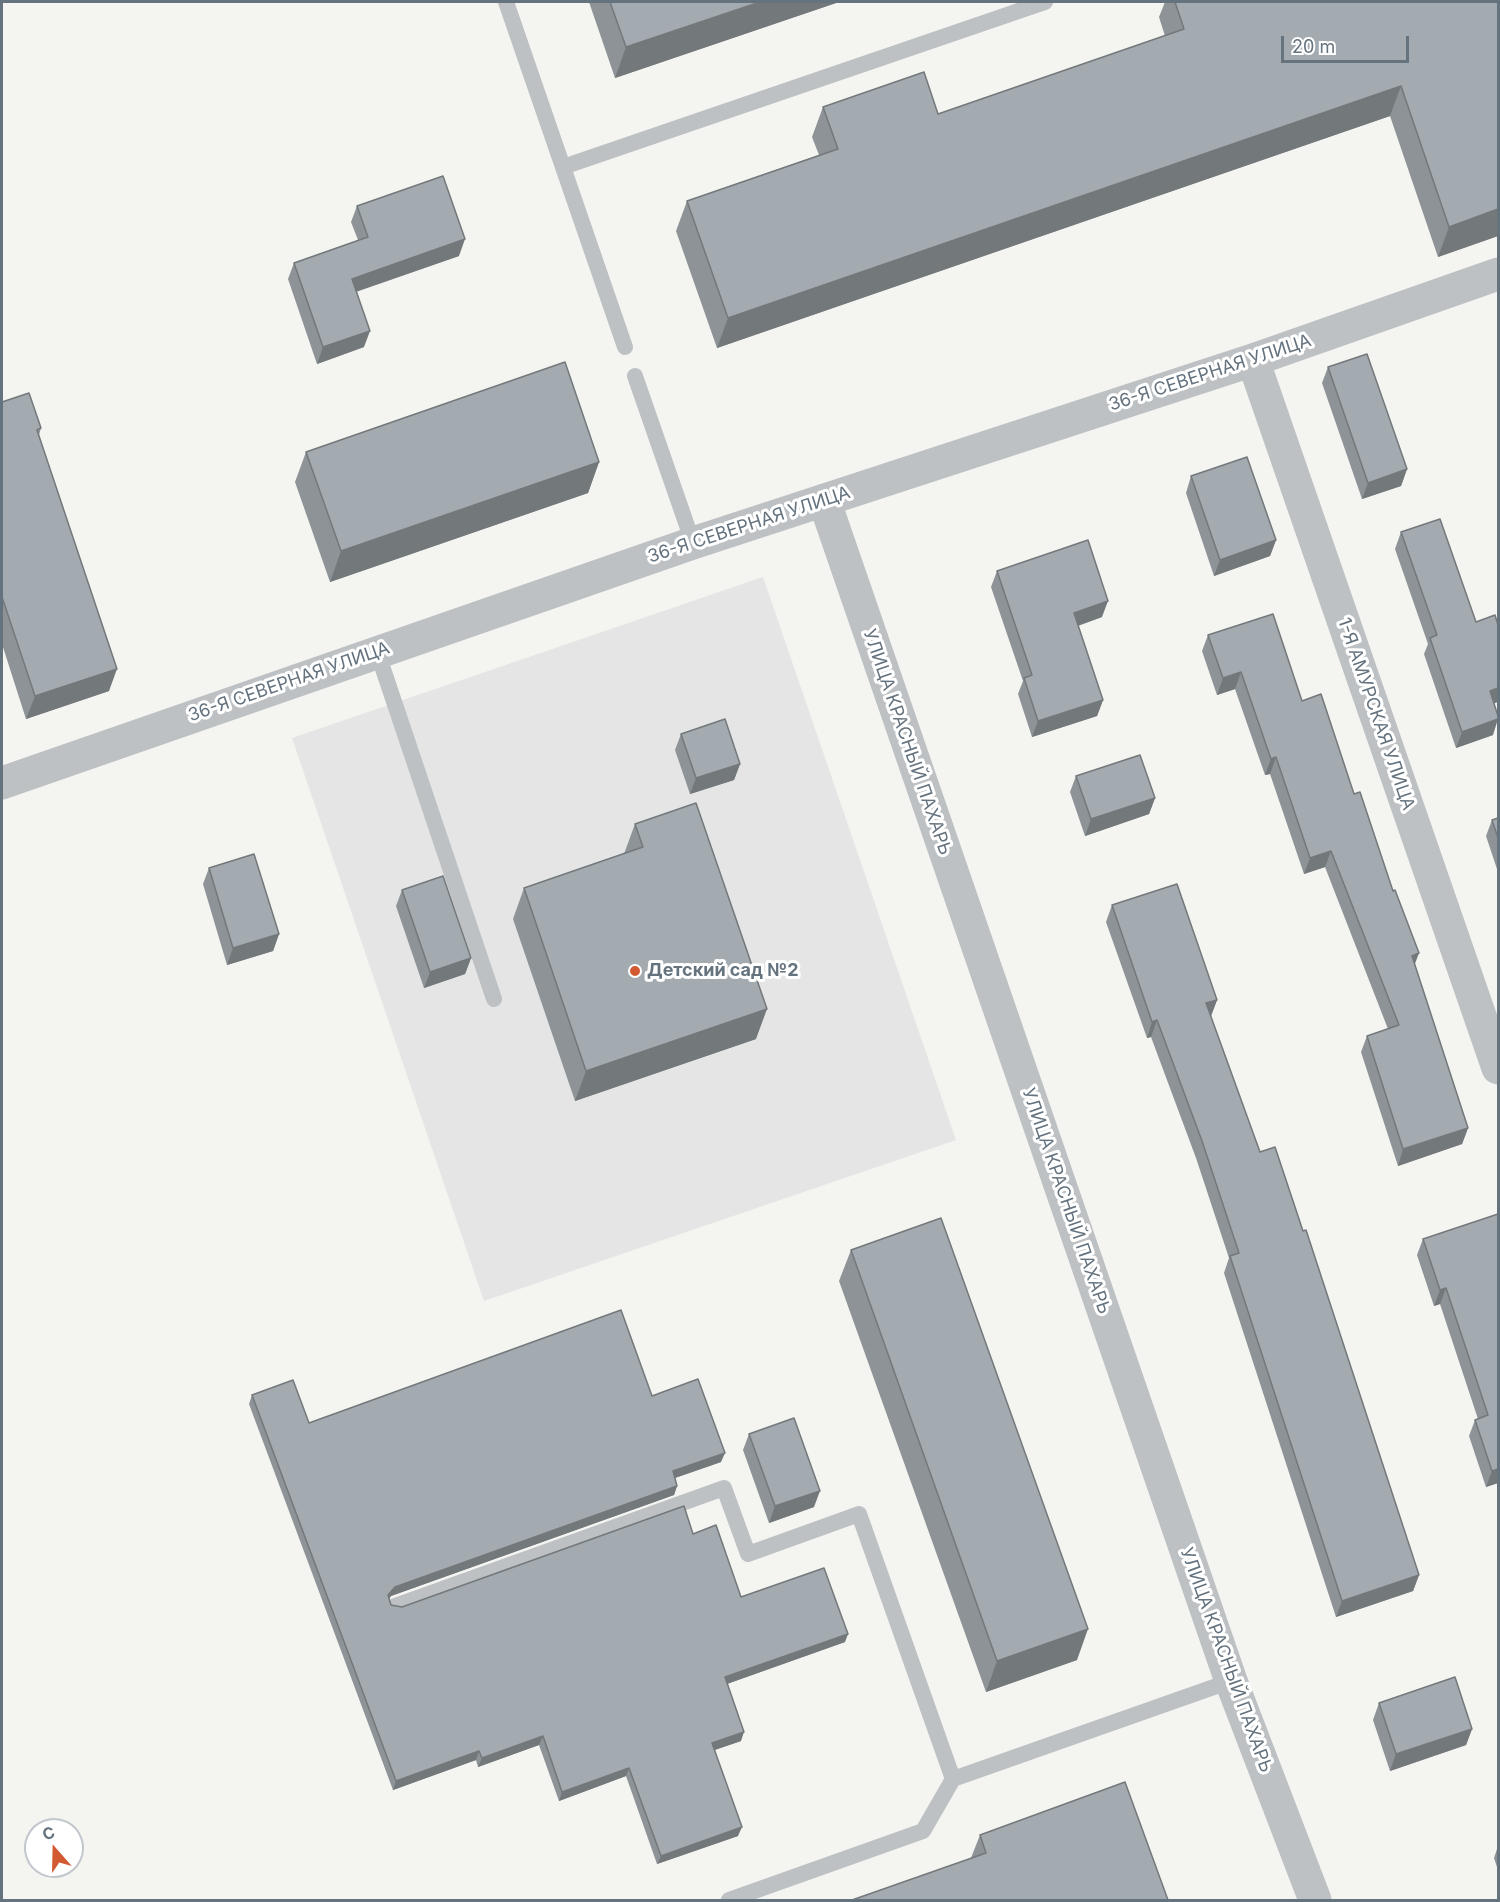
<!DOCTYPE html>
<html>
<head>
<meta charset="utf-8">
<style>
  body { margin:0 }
  #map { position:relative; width:1500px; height:1902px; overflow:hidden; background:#f4f4f0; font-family:Inter,sans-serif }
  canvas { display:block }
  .frame { position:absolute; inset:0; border:3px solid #65737f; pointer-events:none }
  .north { position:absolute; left:24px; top:1818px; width:60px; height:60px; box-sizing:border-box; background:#fff; border:2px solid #c1c7cc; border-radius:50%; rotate:340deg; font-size:16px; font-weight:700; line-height:24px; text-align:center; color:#65737f }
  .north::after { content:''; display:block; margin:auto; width:21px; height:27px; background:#d25932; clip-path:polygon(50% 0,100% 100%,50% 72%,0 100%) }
  .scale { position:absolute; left:1281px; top:36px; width:128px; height:27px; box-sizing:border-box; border:3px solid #65737f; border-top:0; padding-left:8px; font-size:18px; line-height:21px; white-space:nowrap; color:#65737f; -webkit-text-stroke:4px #fff; paint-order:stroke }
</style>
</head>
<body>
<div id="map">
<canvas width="1500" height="1902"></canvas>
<div class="frame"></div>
<div class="north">С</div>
<div class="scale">20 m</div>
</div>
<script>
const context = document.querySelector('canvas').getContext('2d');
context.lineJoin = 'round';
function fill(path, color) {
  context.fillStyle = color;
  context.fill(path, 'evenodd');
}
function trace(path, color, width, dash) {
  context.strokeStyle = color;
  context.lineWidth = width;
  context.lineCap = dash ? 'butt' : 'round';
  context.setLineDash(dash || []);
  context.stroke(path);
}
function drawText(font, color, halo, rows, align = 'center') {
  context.font = font + ' Inter,sans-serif';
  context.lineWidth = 6;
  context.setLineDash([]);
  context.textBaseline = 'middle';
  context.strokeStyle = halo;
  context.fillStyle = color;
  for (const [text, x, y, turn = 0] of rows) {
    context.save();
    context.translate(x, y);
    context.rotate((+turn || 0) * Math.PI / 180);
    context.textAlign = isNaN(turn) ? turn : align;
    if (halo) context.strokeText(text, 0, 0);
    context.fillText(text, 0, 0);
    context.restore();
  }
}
fill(new Path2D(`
  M 763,577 L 956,1140 L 484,1301 L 292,738 Z`), '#e4e5e4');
trace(new Path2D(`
  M 506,2 L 625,347
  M 563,167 L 1045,2
  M 635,376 L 693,543
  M 377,651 L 494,999
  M 395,1606 L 724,1488 L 748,1554 L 859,1514 L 953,1779 L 1231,1681
  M 729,1900 L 923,1831 L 953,1779`), '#bdc1c4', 16);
trace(new Path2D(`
  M 1253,360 L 1498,1068
  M 824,500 L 1231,1681 L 1315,1900
  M 2,783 L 693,543 L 1253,360 L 1498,274`), '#bdc1c4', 33);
fill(new Path2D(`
  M 589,2 L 839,2 L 615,78 Z
  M 1165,2 L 1498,2 L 1498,236 L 1438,257 L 1390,116 L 717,348 L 676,231 L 687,201 L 819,155 L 812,137 L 823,107 L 938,114 L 1165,36 L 1159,17 Z
  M 357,206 L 459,256 L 356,292 L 364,347 L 317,364 L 288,279 L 294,263 L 358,240 L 351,222 Z
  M 1328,367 L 1407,469 L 1401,486 L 1362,499 L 1322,383 Z
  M 2,402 L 41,428 L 39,435 L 109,691 L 26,719 L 2,644 Z
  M 306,452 L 599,462 L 588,493 L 330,582 L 295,482 Z
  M 1191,476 L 1276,540 L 1270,556 L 1214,576 L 1186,493 Z
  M 1401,532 L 1494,704 L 1493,735 L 1456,748 L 1424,654 L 1428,644 L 1395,549 Z
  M 997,571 L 1102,617 L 1078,626 L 1103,700 L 1097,716 L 1032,737 L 1018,694 L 1023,681 L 991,587 Z
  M 1208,635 L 1302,701 L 1354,794 L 1415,965 L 1468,1128 L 1462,1144 L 1398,1166 L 1361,1052 L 1367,1036 L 1388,1029 L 1325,867 L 1304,874 L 1270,774 L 1265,775 L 1235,689 L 1217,695 L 1202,651 Z
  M 681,734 L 740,764 L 734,780 L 690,794 L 675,750 Z
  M 1076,776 L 1155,798 L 1149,814 L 1085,836 L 1070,792 Z
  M 1498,818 L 1498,872 L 1486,836 L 1492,820 Z
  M 635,824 L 756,1039 L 575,1101 L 513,919 L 524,888 L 624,854 Z
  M 209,868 L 279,934 L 273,951 L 227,965 L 203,884 Z
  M 402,890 L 471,958 L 465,974 L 424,988 L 396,906 Z
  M 1112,905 L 1217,1000 L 1211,1016 L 1260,1152 L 1419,1575 L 1413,1591 L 1336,1617 L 1224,1273 L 1229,1258 L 1196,1158 L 1151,1037 L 1147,1038 L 1106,922 Z
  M 1498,1214 L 1498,1483 L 1486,1487 L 1469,1436 L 1475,1420 L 1478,1419 L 1440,1304 L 1434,1306 L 1417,1255 L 1423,1239 Z
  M 851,1250 L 1077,1660 L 986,1692 L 839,1281 Z
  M 252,1395 L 309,1423 L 652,1396 L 721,1462 L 675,1478 L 677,1486 L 674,1495 L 391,1596 L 389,1599 L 391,1605 L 402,1607 L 693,1534 L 741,1597 L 845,1642 L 727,1684 L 741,1741 L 714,1750 L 738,1836 L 657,1864 L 626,1776 L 559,1801 L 539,1745 L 478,1767 L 476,1760 L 393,1790 L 249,1404 Z
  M 749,1434 L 814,1507 L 769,1523 L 743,1450 Z
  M 1379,1703 L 1472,1729 L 1466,1745 L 1390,1771 L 1373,1720 Z
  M 980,1835 L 1168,1900 L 971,1858 Z
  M 1498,1846 L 1498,1870 L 1494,1858 Z`), '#8d9397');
fill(new Path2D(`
  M 760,2 L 839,2 L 615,78 L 626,47 Z
  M 1401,86 L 1390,116 L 717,348 L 728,318 Z
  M 1498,209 L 1498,236 L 1438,257 L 1449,227 Z
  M 465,239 L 459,256 L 346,295 L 352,279 Z
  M 370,331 L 364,347 L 317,364 L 323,347 Z
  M 599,462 L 588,493 L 330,582 L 341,551 Z
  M 1407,469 L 1401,486 L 1362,499 L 1368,483 Z
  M 1276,540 L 1270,556 L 1214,576 L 1220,560 Z
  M 1108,601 L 1102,617 L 1068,629 L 1074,613 Z
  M 117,669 L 109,691 L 26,719 L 35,696 Z
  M 1241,672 L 1235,689 L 1217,695 L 1223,678 Z
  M 1498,688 L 1498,702 L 1484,707 L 1490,691 Z
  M 1103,700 L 1097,716 L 1032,737 L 1038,721 Z
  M 1498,719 L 1493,735 L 1456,748 L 1462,732 Z
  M 1276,757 L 1270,774 L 1265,775 L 1271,759 Z
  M 740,764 L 734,780 L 690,794 L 696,778 Z
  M 1155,798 L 1149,814 L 1085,836 L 1091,819 Z
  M 1331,851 L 1325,867 L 1304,874 L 1310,858 Z
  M 279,934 L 273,951 L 227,965 L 233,948 Z
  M 1419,953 L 1413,969 L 1412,956 Z
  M 471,958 L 465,974 L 424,988 L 430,972 Z
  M 1217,1000 L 1211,1016 L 1206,1003 Z
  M 767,1009 L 756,1039 L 575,1101 L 586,1071 Z
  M 1157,1020 L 1151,1037 L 1147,1038 L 1152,1022 Z
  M 1468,1128 L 1462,1144 L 1398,1166 L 1403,1149 Z
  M 1446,1288 L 1440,1304 L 1434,1306 L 1440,1290 Z
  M 725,1453 L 721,1462 L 669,1480 L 673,1471 Z
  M 1498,1469 L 1498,1483 L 1486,1487 L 1492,1471 Z
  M 677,1486 L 674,1495 L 391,1596 L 385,1604 L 388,1595 L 395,1587 Z
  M 820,1491 L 814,1507 L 769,1523 L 775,1506 Z
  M 1419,1575 L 1413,1591 L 1336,1617 L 1342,1601 Z
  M 1088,1629 L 1077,1660 L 986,1692 L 997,1661 Z
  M 848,1634 L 845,1642 L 721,1686 L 725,1677 Z
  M 1472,1729 L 1466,1745 L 1390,1771 L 1396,1754 Z
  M 744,1732 L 741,1741 L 709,1752 L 712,1743 Z
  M 543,1736 L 539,1745 L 478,1767 L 482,1758 Z
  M 479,1751 L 476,1760 L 393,1790 L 396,1781 Z
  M 629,1768 L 626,1776 L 559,1801 L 562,1792 Z
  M 742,1827 L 738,1836 L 657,1864 L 661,1856 Z`), '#73787b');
const building = new Path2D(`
  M 610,2 L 760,2 L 626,47 Z
  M 1175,2 L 1498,2 L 1498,209 L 1449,227 L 1401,86 L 728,318 L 687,201 L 838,149 L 823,107 L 924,72 L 938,114 L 1184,29 Z
  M 443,176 L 465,239 L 352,279 L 370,331 L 323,347 L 294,263 L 368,237 L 357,206 Z
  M 1367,354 L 1407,469 L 1368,483 L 1328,367 Z
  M 565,362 L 599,462 L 341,551 L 306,452 Z
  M 29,393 L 41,428 L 37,430 L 117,669 L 35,696 L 2,597 L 2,402 Z
  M 1247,457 L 1276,540 L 1220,560 L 1191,476 Z
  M 1440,519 L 1476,622 L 1495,615 L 1498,625 L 1498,688 L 1490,691 L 1498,716 L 1498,719 L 1462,732 L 1430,638 L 1437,635 L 1401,532 Z
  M 1088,540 L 1108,601 L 1074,613 L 1103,700 L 1038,721 L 1024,678 L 1032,675 L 997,571 Z
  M 1273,614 L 1302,701 L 1321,694 L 1354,794 L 1360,792 L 1393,891 L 1395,890 L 1419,953 L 1412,956 L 1468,1128 L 1403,1149 L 1367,1036 L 1399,1025 L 1331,851 L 1310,858 L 1276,757 L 1271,759 L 1241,672 L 1223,678 L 1208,635 Z
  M 725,719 L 740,764 L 696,778 L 681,734 Z
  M 1140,755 L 1155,798 L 1091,819 L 1076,776 Z
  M 696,803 L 767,1009 L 586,1071 L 524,888 L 643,847 L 635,824 Z
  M 1498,818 L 1498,838 L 1492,820 Z
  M 254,854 L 279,934 L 233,948 L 209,868 Z
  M 443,876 L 471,958 L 430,972 L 402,890 Z
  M 1177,884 L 1217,1000 L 1206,1003 L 1260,1152 L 1275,1147 L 1303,1231 L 1306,1230 L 1419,1575 L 1342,1601 L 1230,1256 L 1239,1253 L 1202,1141 L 1157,1020 L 1152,1022 L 1112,905 Z
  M 1498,1214 L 1498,1469 L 1492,1471 L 1475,1420 L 1488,1415 L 1446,1288 L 1440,1290 L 1423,1239 Z
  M 941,1218 L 1088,1629 L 997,1661 L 851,1250 Z
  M 621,1310 L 652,1396 L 698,1379 L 725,1453 L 673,1471 L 677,1486 L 395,1587 L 388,1595 L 391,1605 L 402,1607 L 684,1506 L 693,1534 L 716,1525 L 741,1597 L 824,1568 L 848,1634 L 725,1677 L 744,1732 L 712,1743 L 742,1827 L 661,1856 L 629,1768 L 562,1792 L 543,1736 L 482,1758 L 479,1751 L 396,1781 L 252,1395 L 293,1380 L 309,1423 Z
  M 794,1418 L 820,1491 L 775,1506 L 749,1434 Z
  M 1455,1677 L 1472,1729 L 1396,1754 L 1379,1703 Z
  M 1125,1782 L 1168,1900 L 852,1900 L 986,1853 L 980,1835 Z`);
fill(building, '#a4abb0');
trace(building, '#73787b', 1.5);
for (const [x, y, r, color] of [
  [635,971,6,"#d25932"]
]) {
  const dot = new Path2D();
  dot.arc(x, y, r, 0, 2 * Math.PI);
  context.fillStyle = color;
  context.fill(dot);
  trace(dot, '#fff', 2);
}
drawText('18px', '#65737f', '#fff', [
  ["36-Я СЕВЕРНАЯ УЛИЦА",1210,373,-18],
  ["36-Я СЕВЕРНАЯ УЛИЦА",749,525,-18],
  ["36-Я СЕВЕРНАЯ УЛИЦА",289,682,-19],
  ["1-Я АМУРСКАЯ УЛИЦА",1376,714,71],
  ["УЛИЦА КРАСНЫЙ ПАХАРЬ",907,742,71],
  ["УЛИЦА КРАСНЫЙ ПАХАРЬ",1066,1201,71],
  ["УЛИЦА КРАСНЫЙ ПАХАРЬ",1226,1660,70]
]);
drawText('bold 18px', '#65737f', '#fff', [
  ["Детский сад №2",647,971]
], 'left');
</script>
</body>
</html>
